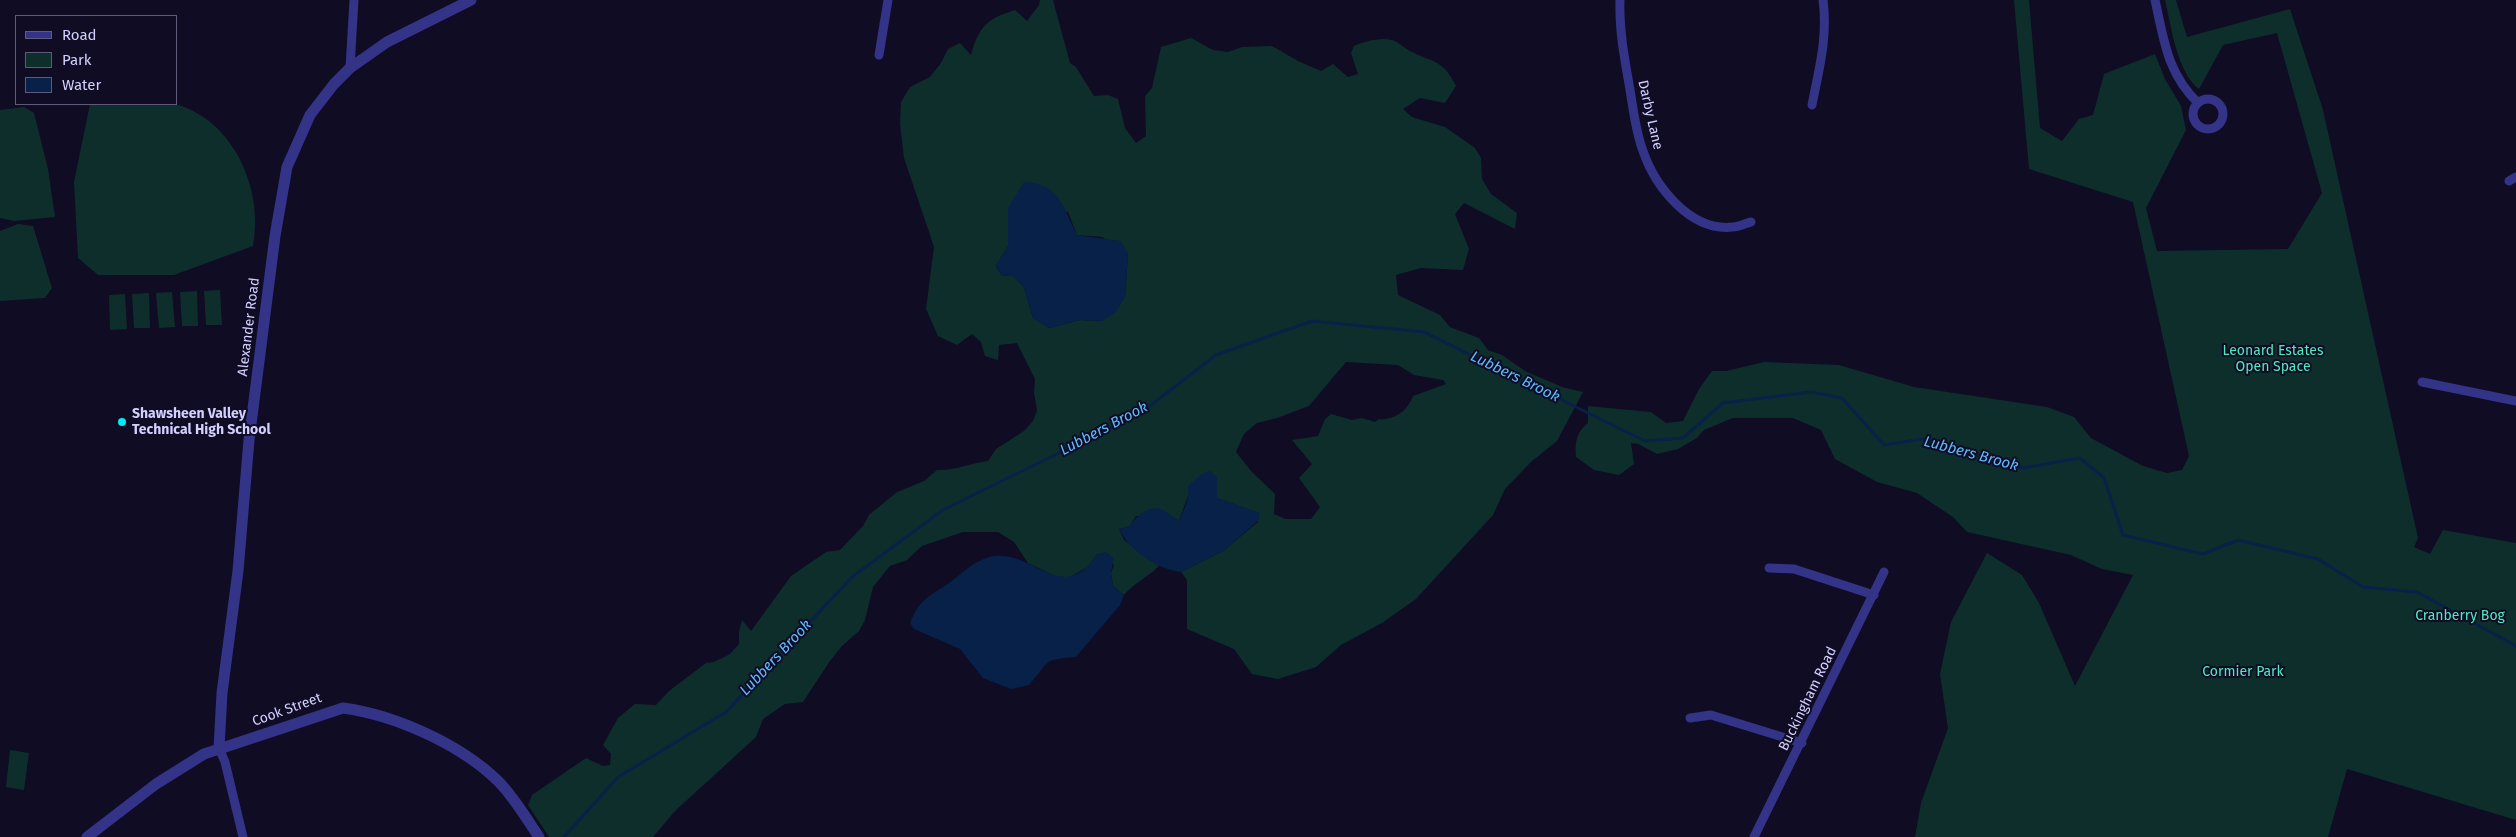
<!DOCTYPE html>
<html>
<head>
<meta charset="utf-8">
<style>
  body { margin:0 }
  #map { position:relative; width:2516px; height:837px; overflow:hidden; background:#0f0c24; font-family:"Fira Sans",sans-serif }
  canvas { display:block }
  .legend { position:absolute; left:15px; top:15px; width:162px; height:90px; box-sizing:border-box; background:#0f0c24; border:1px solid #5d5a7c; margin:0; padding:6px 9px; list-style:none; font-size:15px; color:#d3cfff }
  .legend li { display:flex; align-items:center; gap:10px; height:25px }
  .legend b { width:25px; border:1px solid #5d5a7c }
</style>
</head>
<body>
<div id="map">
<canvas width="2516" height="837"></canvas>
<ul class="legend">
<li><b style="height:6px;background:#333387"></b>Road</li>
<li><b style="height:14px;background:#0e2e2c"></b>Park</li>
<li><b style="height:14px;background:#072148"></b>Water</li>
</ul>
</div>
<script>
const context = document.querySelector('canvas').getContext('2d');
context.lineJoin = 'round';
function fill(path, color) {
  context.fillStyle = color;
  context.fill(path, 'evenodd');
}
function trace(path, color, width, dash) {
  context.strokeStyle = color;
  context.lineWidth = width;
  context.lineCap = dash ? 'butt' : 'round';
  context.setLineDash(dash || []);
  context.stroke(path);
}
function drawText(font, color, halo, rows, align = 'center') {
  context.font = font + ' "Fira Sans",sans-serif';
  context.lineWidth = 4;
  context.setLineDash([]);
  context.textBaseline = 'middle';
  context.strokeStyle = halo;
  context.fillStyle = color;
  for (const [text, x, y, turn = 0] of rows) {
    context.save();
    context.translate(x, y);
    context.rotate((+turn || 0) * Math.PI / 180);
    context.textAlign = isNaN(turn) ? turn : align;
    if (halo) context.strokeText(text, 0, 0);
    context.fillText(text, 0, 0);
    context.restore();
  }
}
fill(new Path2D(`
  M 1040,0 L 1053,0 L 1070,63 L 1076,67 L 1094,96 L 1108,95 L 1118,99 L 1125,128 L 1136,143 L 1146,136 L 1145,96 L 1152,88 L 1161,47 L 1191,38 L 1213,50 L 1228,52 L 1242,47 L 1272,46 L 1298,61 L 1321,71 L 1333,64 L 1348,77 L 1358,74 L 1351,53 L 1354,46 C 1364,42 1380,37 1392,40 C 1399,42 1405,49 1412,52 C 1435,63 1443,60 1456,86 L 1445,103 L 1420,98 L 1403,109 L 1412,117 L 1445,127 L 1475,148 L 1481,158 L 1482,179 L 1491,194 L 1517,213 L 1515,229 L 1464,203 L 1455,214 L 1469,249 L 1463,270 L 1421,268 L 1396,275 L 1398,295 L 1440,315 L 1450,327 L 1479,338 L 1488,350 L 1502,355 L 1525,371 L 1562,387 L 1583,392 L 1557,441 L 1532,461 L 1505,489 L 1493,515 L 1416,599 L 1382,623 L 1341,645 L 1316,667 L 1278,679 L 1252,674 L 1234,649 L 1187,629 L 1187,580 L 1181,572 L 1223,551 L 1258,522 L 1259,513 L 1217,498 L 1217,477 L 1189,493 L 1179,521 L 1170,515 L 1136,516 L 1130,526 L 1119,529 L 1124,540 L 1159,566 C 1148,577 1134,583 1124,595 L 1113,586 L 1111,573 L 1114,565 L 1097,554 L 1089,566 L 1070,577 L 1057,577 L 1028,563 L 1014,542 L 998,532 L 963,532 L 922,546 L 907,560 L 890,566 L 873,587 L 865,620 L 859,631 L 842,646 L 830,661 L 803,702 L 785,704 L 763,719 L 756,737 L 675,811 L 653,837 L 549,837 L 528,805 L 532,795 L 586,758 L 603,766 L 610,765 L 611,754 L 603,745 L 618,718 L 635,704 L 656,705 L 669,691 L 706,663 L 714,662 L 730,654 L 739,644 L 739,632 L 742,620 L 751,631 L 791,576 L 826,552 L 840,550 L 863,526 L 869,515 L 897,492 L 924,481 L 937,470 C 954,471 970,463 988,461 L 996,449 L 1024,431 L 1033,421 L 1037,410 L 1034,393 L 1035,379 L 1017,343 L 999,345 L 998,360 L 985,356 L 981,342 L 972,334 L 957,345 L 938,336 L 926,309 L 934,247 L 904,158 L 900,124 L 901,102 L 910,87 L 930,77 L 941,63 L 948,49 L 960,43 L 971,55 C 979,26 987,19 1015,10 L 1027,21 L 1039,5 ZM 1008,208 L 1068,212 L 1077,235 L 1102,237 L 1128,254 L 1125,297 L 1102,321 L 1080,320 L 1049,328 L 1033,318 L 1024,287 L 1012,275 L 1002,276 L 996,266 L 1008,246 ZM 1346,362 L 1398,365 L 1414,375 L 1443,380 L 1446,384 L 1413,396 C 1408,408 1401,416 1386,419 C 1381,420 1379,418 1375,422 L 1362,418 L 1352,420 L 1331,414 L 1325,419 L 1318,436 L 1292,440 L 1312,464 L 1299,478 L 1320,507 L 1311,519 L 1285,519 L 1274,514 L 1275,494 L 1251,471 L 1236,452 L 1244,434 L 1257,423 L 1277,418 L 1309,406 Z
  M 2014,0 L 2029,0 L 2040,128 L 2062,141 L 2079,119 L 2093,115 L 2104,74 L 2155,54 L 2165,79 L 2181,106 L 2186,130 L 2146,208 L 2157,251 L 2288,249 L 2322,193 L 2277,33 L 2223,45 L 2199,89 C 2177,73 2171,25 2165,0 L 2176,0 L 2187,37 L 2290,9 L 2323,110 L 2418,538 L 2414,547 L 2430,554 L 2443,530 L 2516,543 L 2516,820 L 2347,769 L 2328,837 L 1915,837 L 1921,803 L 1948,728 L 1940,674 L 1951,622 L 1987,553 L 2022,575 L 2039,603 L 2075,686 L 2133,575 L 2102,569 L 2071,555 L 1967,532 L 1953,517 L 1917,493 L 1877,482 L 1835,459 L 1821,430 L 1793,418 L 1733,418 L 1704,430 L 1697,438 L 1678,449 L 1657,454 L 1638,444 L 1631,443 L 1634,464 L 1619,475 L 1594,470 L 1576,457 C 1575,442 1576,433 1588,423 L 1588,406 L 1651,412 L 1666,423 L 1683,421 L 1699,389 L 1712,371 L 1726,371 L 1764,362 L 1839,365 L 1914,387 L 2047,407 L 2074,417 L 2091,438 L 2143,466 L 2167,473 L 2182,470 L 2189,456 L 2133,202 L 2029,169 Z
  M 90,104 C 111,104 157,100 175,104 C 234,120 264,190 253,246 L 174,275 L 98,275 L 78,258 L 74,182 Z
  M 24,107 L 34,113 L 48,169 L 55,217 L 14,221 L 0,218 L 0,110 Z
  M 18,224 L 33,226 L 52,288 L 45,298 L 0,301 L 0,231 Z
  M 220,290 L 222,325 L 206,325 L 204,291 Z
  M 197,291 L 198,326 L 182,326 L 180,292 Z
  M 172,292 L 175,327 L 159,328 L 156,293 Z
  M 149,293 L 150,328 L 134,328 L 132,294 Z
  M 125,294 L 127,329 L 110,330 L 109,295 Z
  M 10,750 L 29,753 L 24,790 L 6,787 Z`), '#0e2e2c');
fill(new Path2D(`
  M 1024,182 C 1059,182 1064,209 1077,235 L 1121,241 L 1128,254 L 1125,297 L 1116,312 L 1102,321 L 1080,320 L 1049,328 L 1033,318 L 1024,287 L 1012,275 L 1002,276 L 996,265 L 1008,246 L 1008,208 Z
  M 1210,471 L 1217,477 L 1217,498 L 1260,513 L 1258,521 L 1223,551 L 1181,572 C 1157,569 1130,551 1119,529 L 1130,526 C 1136,516 1149,505 1161,509 C 1167,511 1174,518 1179,521 C 1184,509 1190,499 1188,486 L 1202,474 Z
  M 1106,552 L 1114,558 L 1111,573 L 1113,586 L 1124,595 L 1120,605 L 1076,657 C 1040,660 1051,661 1029,685 L 1011,689 L 983,678 L 960,649 L 914,629 L 910,623 C 920,599 928,597 949,583 C 963,573 977,558 995,556 C 1036,552 1063,606 1097,554 Z`), '#072148');
trace(new Path2D(`
  M 564,837 L 618,777 L 726,712 L 852,577 L 943,510 L 1142,412 L 1216,355 L 1312,321 L 1424,332 L 1645,441 L 1683,438 L 1723,403 L 1811,392 L 1842,398 L 1884,445 L 1922,439 L 2023,468 L 2080,458 L 2104,478 L 2123,535 L 2203,554 L 2238,540 L 2318,559 L 2363,587 L 2417,592 L 2516,646`), '#072148', 3);
trace(new Path2D(`
  M 1620,0 C 1619,28 1624,56 1629,84 C 1633,106 1635,130 1643,151 C 1655,186 1690,232 1733,227 C 1739,227 1746,223 1751,222
  M 2155,0 C 2164,40 2167,73 2198,103
  M 879,55 L 888,0
  M 350,68 L 354,0
  M2193 114a15 15 0 1 1 30 0a15 15 0 1 1-30 0Z
  M 1812,105 C 1819,69 1828,37 1823,0
  M 2509,181 L 2516,177
  M 2422,382 L 2516,401
  M 1769,568 L 1794,569 L 1874,595
  M 1690,718 L 1711,715 L 1802,743
  M 219,748 L 225,762 L 243,837
  M 1754,837 L 1884,572`), '#333387', 9);
trace(new Path2D(`
  M 219,748 L 222,693 L 238,571 L 249,440 L 275,236 L 287,167 L 310,115 L 334,84 L 350,68 L 387,42 L 471,0
  M 87,837 L 156,784 L 204,754 L 343,708 C 395,715 460,744 498,781 C 514,797 526,818 539,837`), '#333387', 11);
for (const [x, y, r, color] of [
  [122,422,5,"#00eafa"]
]) {
  const dot = new Path2D();
  dot.arc(x, y, r, 0, 2 * Math.PI);
  context.fillStyle = color;
  context.fill(dot);
  trace(dot, '#0f0c24', 2);
}
drawText('14px', '#d3cfff', '#0f0c24', [
  ["Darby Lane",1650,115,77],
  ["Alexander Road",249,327,-83],
  ["Buckingham Road",1808,699,-64],
  ["Cook Street",287,710,-20]
]);
drawText('14px', '#50eabe', '#0f0c24', [
  ["Leonard Estates",2273,351],
  ["Open Space",2273,367],
  ["Cranberry Bog",2460,616],
  ["Cormier Park",2243,672]
]);
drawText('bold 14px', '#d3cfff', '#0f0c24', [
  ["Shawsheen Valley",132,414],
  ["Technical High School",132,430]
], 'left');
drawText('italic 15px', '#5dbaff', '#0f0c24', [
  ["Lubbers Brook",1515,377,26],
  ["Lubbers Brook",1104,429,-28],
  ["Lubbers Brook",1971,454,15],
  ["Lubbers Brook",776,658,-47]
]);
</script>
</body>
</html>
